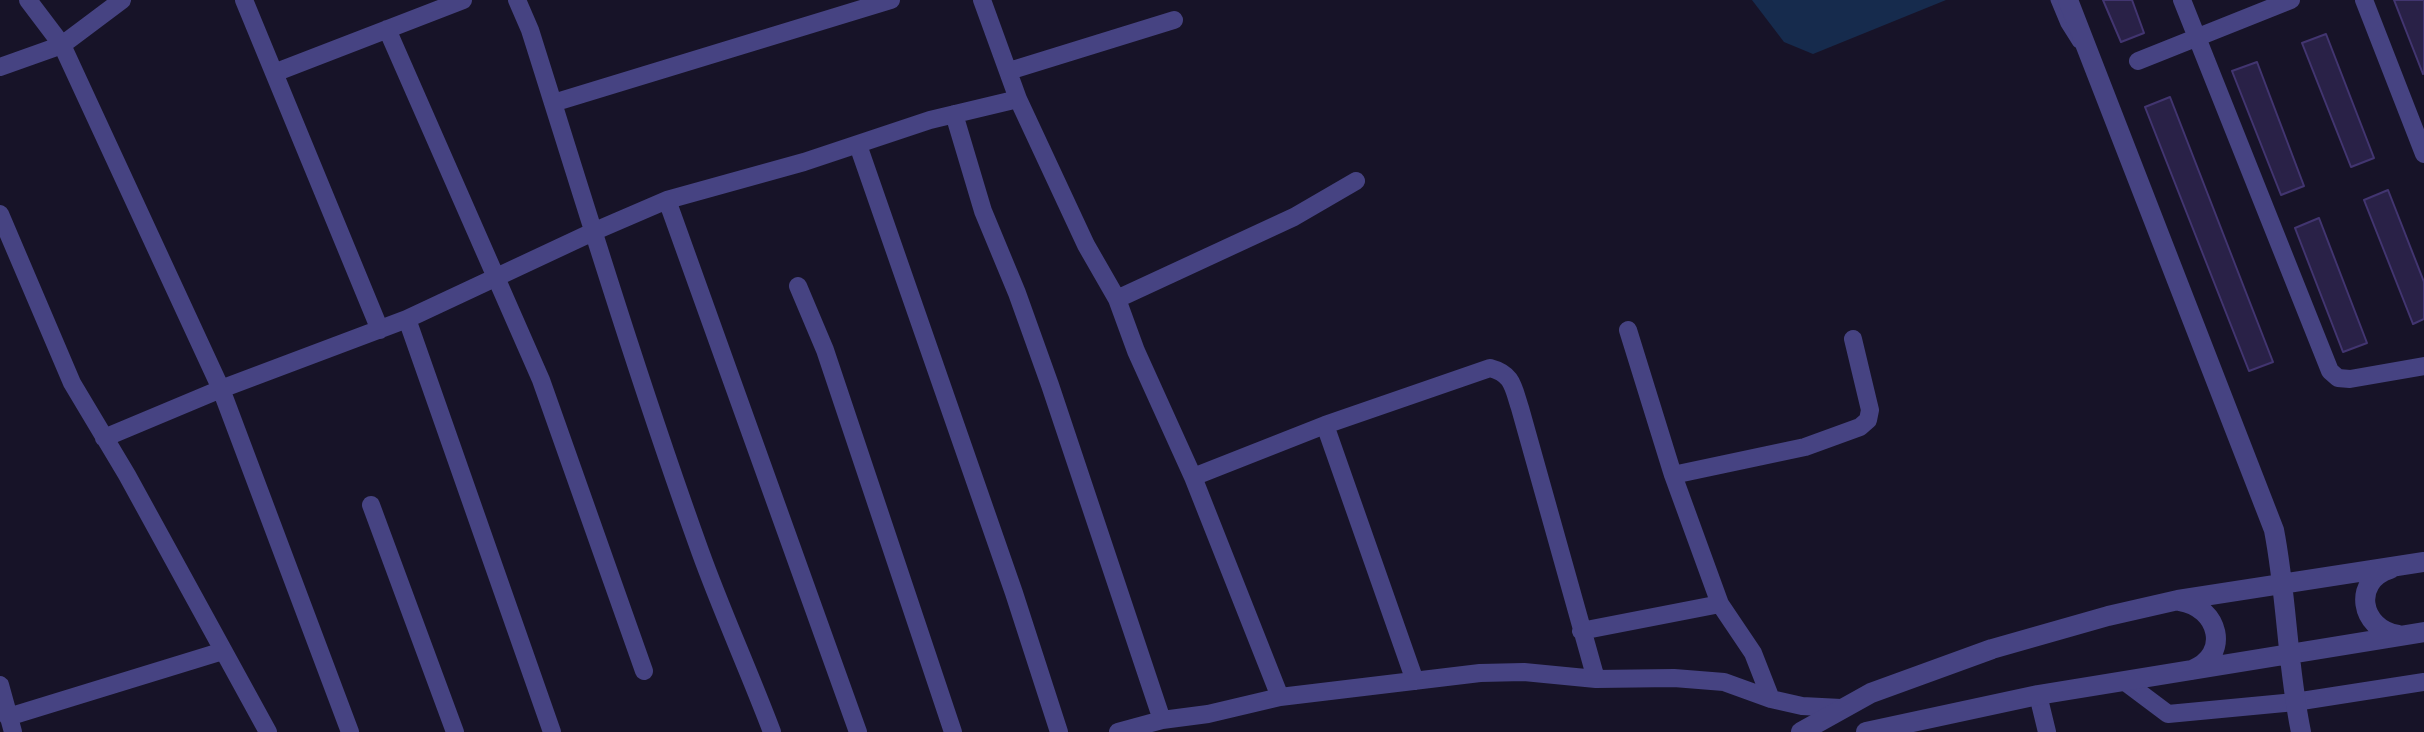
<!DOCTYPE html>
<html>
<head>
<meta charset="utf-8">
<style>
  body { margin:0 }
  canvas { display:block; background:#171328 }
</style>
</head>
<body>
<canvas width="2424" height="732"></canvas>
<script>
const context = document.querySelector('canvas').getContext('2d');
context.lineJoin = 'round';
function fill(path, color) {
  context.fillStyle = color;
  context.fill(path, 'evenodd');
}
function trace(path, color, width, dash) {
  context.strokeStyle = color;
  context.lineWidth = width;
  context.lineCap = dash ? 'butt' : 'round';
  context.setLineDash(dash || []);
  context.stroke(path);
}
fill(new Path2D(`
  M 1752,0 L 1946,0 L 1813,54 L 1784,42 Z`), '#162b4d');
const building = new Path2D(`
  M 2103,0 L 2132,0 L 2144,33 L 2121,42 Z
  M 2394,0 L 2424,0 L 2424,73 L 2423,74 Z
  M 2326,34 L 2374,158 L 2351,167 L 2302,43 Z
  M 2257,62 L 2304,186 L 2281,195 L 2232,71 Z
  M 2170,97 L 2273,362 L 2249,371 L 2145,107 Z
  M 2388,190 L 2424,282 L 2424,319 L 2413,324 L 2364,200 Z
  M 2319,218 L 2367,343 L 2343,352 L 2295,228 Z`);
fill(building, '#292147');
trace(building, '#423570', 2);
trace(new Path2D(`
  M 2055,0 L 2065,24 L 2077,43`), '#464382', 9);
trace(new Path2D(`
  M 28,0 L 62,45 L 221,389 L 104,438
  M 244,0 L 380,330
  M 517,0 L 530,30 C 585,204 638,379 700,551 C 722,612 749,671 772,732
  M 982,0 L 1018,99 L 1086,245 L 1117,299 L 1136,351 L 1193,477 L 1280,697
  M 2182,0 L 2330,371 L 2338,378 L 2350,379 L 2424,366
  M 2364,0 L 2424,154
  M 387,29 L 541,380 L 644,671
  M 2138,61 L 2291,0
  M 0,67 L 62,45 L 122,0
  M 1009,71 L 1174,20
  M 274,73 L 463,0
  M 553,103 L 891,0
  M 954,114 L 983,211 L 1017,293 L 1050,385 L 1162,720
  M 858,145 L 1014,593 L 1059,732
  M 667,200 L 858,732
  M 0,214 L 72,383 L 127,475 L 268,732
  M 798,286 L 825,350 L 953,732
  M 1117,299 L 1294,217 L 1356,181
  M 407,319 L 552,732
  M 1628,330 L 1673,475 L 1720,604
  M 1325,425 L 1415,681
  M 1673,475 L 1805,447 L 1860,427 L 1868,420 L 1870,410 L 1853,339
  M 1193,477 L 1325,425 L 1490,368 C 1513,374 1513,387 1520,408 L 1596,679
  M 371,505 L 455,732
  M 1581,631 L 1720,604 L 1753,653 L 1771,699
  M 2124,681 L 2168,714 L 2295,702 L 2424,682
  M 0,685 L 13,732
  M 2038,695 L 2047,732
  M 8,717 L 223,651
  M 350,732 L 221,389 L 407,319 L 595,231 L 667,200 L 804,162 L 930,120 L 1018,99
  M 1118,732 L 1162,720 L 1208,714 L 1280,697 L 1480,673 L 1524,672 L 1596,679 L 1674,678 L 1724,682 L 1771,699 L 1802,706 L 1841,708`), '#464382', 18);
trace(new Path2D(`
  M 2068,0 L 2274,530 C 2287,597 2287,665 2301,732
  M 2390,569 C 2352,581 2360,629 2398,635
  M 2180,601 C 2219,607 2231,655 2192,670
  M 1801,732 L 1871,693 L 1992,649 L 2108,616 L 2178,600 L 2424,562
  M 1866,732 L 2038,695 L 2424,632`), '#464382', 20);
</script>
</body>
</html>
